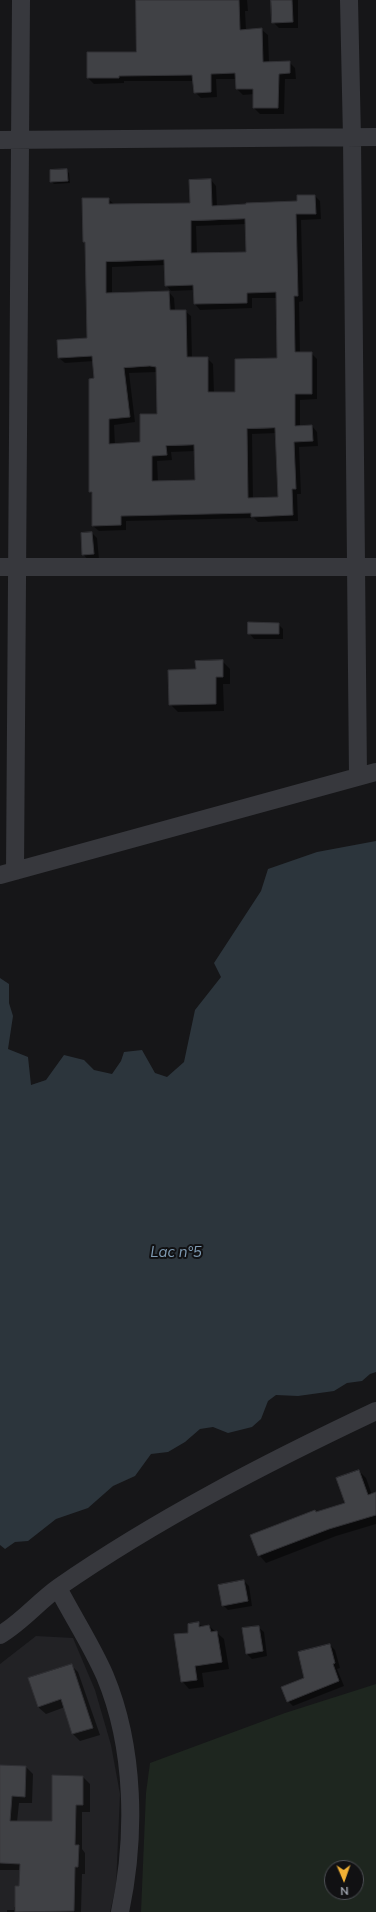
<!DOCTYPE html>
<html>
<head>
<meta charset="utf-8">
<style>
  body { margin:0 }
  #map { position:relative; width:376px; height:1912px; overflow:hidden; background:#161618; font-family:Mulish,sans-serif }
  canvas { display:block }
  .north { position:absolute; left:324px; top:1860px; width:40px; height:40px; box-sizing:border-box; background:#111113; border:1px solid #4d4f55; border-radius:50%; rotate:178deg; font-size:11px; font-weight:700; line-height:16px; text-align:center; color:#a8adb8 }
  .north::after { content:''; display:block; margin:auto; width:14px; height:18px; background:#f2b134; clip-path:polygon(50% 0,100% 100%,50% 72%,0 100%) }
</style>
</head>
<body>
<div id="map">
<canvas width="376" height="1912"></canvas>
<div class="north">N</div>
</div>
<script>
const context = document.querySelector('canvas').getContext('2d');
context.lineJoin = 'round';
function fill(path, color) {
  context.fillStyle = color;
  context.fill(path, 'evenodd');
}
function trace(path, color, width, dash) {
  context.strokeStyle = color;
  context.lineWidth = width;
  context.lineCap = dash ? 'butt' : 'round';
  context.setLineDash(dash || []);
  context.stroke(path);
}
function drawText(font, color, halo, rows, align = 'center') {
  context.font = font + ' Mulish,sans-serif';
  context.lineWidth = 4;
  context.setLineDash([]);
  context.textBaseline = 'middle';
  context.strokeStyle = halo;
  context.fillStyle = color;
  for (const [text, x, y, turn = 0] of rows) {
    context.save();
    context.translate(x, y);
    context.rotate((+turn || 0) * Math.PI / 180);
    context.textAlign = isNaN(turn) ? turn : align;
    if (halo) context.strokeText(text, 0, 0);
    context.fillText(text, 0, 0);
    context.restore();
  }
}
fill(new Path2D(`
  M 36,1636 L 73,1638 L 95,1690 L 111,1745 L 120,1794 L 116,1886 L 110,1912 L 0,1912 L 0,1664 Z`), '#222225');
fill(new Path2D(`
  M 376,1684 L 376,1912 L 141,1912 L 146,1793 L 150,1763 L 285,1713 ZM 332,1868 L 356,1868 L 356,1892 L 332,1892 Z`), '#1e261f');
fill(new Path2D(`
  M 376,841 L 376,1372 L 370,1374 L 362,1381 L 347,1383 L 334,1391 L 298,1396 L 276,1395 L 268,1401 L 261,1419 L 252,1427 L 228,1433 L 213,1427 L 200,1429 L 185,1442 L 168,1452 L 151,1454 L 135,1476 L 113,1486 L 88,1508 L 56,1519 L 28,1541 L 15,1542 L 5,1549 L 0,1545 L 0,978 L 9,984 L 9,1003 L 13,1016 L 8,1049 L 28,1057 L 31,1085 L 46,1080 L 64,1055 L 84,1060 L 94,1070 L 112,1074 L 121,1061 L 124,1052 L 142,1050 L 155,1073 L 167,1077 L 184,1062 L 195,1010 L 221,977 L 214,963 L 261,891 L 268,869 L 317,852 Z`), '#2c353c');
fill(new Path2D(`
  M 137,0 L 247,0 L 248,11 L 245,11 L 246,30 L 262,30 L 268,35 L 269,62 L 289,62 L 295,68 L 296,79 L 285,79 L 284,114 L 260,114 L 254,108 L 254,94 L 243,95 L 237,89 L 237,79 L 216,79 L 217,97 L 201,98 L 195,92 L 194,81 L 124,81 L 124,83 L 94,84 L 88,78 L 137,53 Z
  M 272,0 L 298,0 L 298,28 L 279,28 L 273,22 Z
  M 66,170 L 69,173 L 70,183 L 54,184 L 51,181 Z
  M 211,180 L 216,186 L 217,207 L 298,202 L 315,196 L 320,201 L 321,219 L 301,220 L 303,301 L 299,302 L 300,353 L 311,353 L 317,359 L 317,399 L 300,400 L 300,427 L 312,426 L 317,432 L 318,446 L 299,447 L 301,494 L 297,494 L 298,521 L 258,522 L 254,518 L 126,521 L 126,530 L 99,531 L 93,526 L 93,495 L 90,492 L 95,379 L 94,361 L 65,363 L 59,358 L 88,339 L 86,244 L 84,242 L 108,199 L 114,204 L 191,204 ZM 246,224 L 247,253 L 197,254 L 196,226 ZM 165,265 L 166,285 L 171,291 L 195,290 L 195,304 L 200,310 L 252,308 L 252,298 L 277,298 L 278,359 L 236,393 L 214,393 L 213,364 L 207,358 L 192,358 L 191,316 L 185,311 L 175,311 L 174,298 L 169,292 L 112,294 L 112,267 ZM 157,372 L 158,415 L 141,443 L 115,445 L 114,425 L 135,422 L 129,373 ZM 277,433 L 279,498 L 253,499 L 252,434 ZM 195,451 L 196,481 L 158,482 L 157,461 L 172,460 L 171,452 Z
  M 92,533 L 97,538 L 99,559 L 88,560 L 83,554 Z
  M 278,624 L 283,629 L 283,639 L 254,639 L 249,633 Z
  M 222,661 L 230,669 L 230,684 L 223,684 L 224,711 L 178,712 L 170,704 L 197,670 Z
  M 359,1471 L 366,1478 L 372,1495 L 376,1494 L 376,1524 L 336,1536 L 266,1563 L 259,1555 L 316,1513 L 346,1503 Z
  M 244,1581 L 249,1586 L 252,1606 L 228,1610 L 223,1605 Z
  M 189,1624 L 199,1624 L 203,1627 L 209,1626 L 224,1639 L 229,1669 L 202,1673 L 204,1687 L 189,1689 L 182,1681 Z
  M 258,1627 L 264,1632 L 267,1656 L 252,1659 L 247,1654 Z
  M 330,1645 L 335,1650 L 340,1668 L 337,1669 L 344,1686 L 293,1706 L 288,1701 Z
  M 71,1665 L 78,1672 L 100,1735 L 80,1741 L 73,1734 L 65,1707 L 46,1714 L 38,1707 Z
  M 0,1766 L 26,1767 L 33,1774 L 32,1803 L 19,1803 L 17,1822 L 53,1822 L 83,1777 L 90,1784 L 90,1812 L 82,1812 L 82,1849 L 85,1853 L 85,1874 L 82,1874 L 81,1912 L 7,1912 L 7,1910 L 14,1910 L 14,1907 L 16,1907 L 20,1887 L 21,1870 L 0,1870 Z`), '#0007');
const building = new Path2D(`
  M 136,0 L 239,0 L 240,30 L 262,28 L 263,62 L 290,61 L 290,73 L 279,74 L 278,108 L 253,108 L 253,89 L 236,89 L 235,73 L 211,74 L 211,92 L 194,93 L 192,75 L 119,76 L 119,78 L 87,78 L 87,52 L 136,52 Z
  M 271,0 L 292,0 L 293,22 L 272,23 Z
  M 67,169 L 68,181 L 50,182 L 50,170 Z
  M 211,179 L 212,206 L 246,204 L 246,203 L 297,201 L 297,195 L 315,195 L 316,214 L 296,214 L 298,296 L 294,296 L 295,352 L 312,352 L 312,394 L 295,394 L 295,426 L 312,425 L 313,441 L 294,442 L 296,489 L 292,489 L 293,515 L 251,517 L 251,513 L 121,516 L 121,525 L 92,526 L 92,492 L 89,492 L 89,379 L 94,378 L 92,356 L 58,358 L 57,340 L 87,338 L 85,242 L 83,242 L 82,198 L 109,198 L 109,204 L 190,203 L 189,180 ZM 245,219 L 246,252 L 191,253 L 191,221 ZM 164,260 L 165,286 L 193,285 L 194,304 L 247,303 L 247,293 L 276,292 L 277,358 L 235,359 L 235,392 L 208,392 L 208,357 L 187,357 L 186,310 L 170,310 L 169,291 L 106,293 L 106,262 ZM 150,366 L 156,367 L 157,414 L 140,414 L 140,442 L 109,444 L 109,419 L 130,417 L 124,368 ZM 275,428 L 278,497 L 248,498 L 247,429 ZM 194,445 L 195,480 L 152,481 L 152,456 L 167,455 L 166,446 Z
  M 92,532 L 94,554 L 82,555 L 81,533 Z
  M 248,622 L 279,623 L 279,634 L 248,634 Z
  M 223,660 L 223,677 L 216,677 L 216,704 L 169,705 L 168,670 L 196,669 L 195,661 Z
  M 359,1470 L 368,1495 L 376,1492 L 376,1515 L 329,1529 L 258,1556 L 250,1535 L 315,1510 L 316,1512 L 345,1503 L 336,1478 Z
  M 244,1580 L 248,1601 L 222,1606 L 218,1585 Z
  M 199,1622 L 199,1627 L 209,1625 L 211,1632 L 217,1631 L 222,1662 L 195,1666 L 197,1680 L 181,1682 L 174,1634 L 188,1633 L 188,1624 Z
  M 259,1626 L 263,1651 L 246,1654 L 242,1628 Z
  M 330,1644 L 335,1663 L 333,1664 L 339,1681 L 287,1702 L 281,1687 L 304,1678 L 298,1652 Z
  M 72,1664 L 93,1728 L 72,1734 L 61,1699 L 38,1707 L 28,1678 Z
  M 0,1765 L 26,1766 L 25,1797 L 12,1796 L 10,1821 L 52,1821 L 52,1775 L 83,1776 L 83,1805 L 76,1805 L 75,1845 L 79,1845 L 78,1867 L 75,1867 L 74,1911 L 15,1912 L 15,1886 L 19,1886 L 20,1864 L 0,1863 Z`);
fill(building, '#404145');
trace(building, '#303034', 1);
trace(new Path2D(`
  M 349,0 L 352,138 L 358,777
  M 0,140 L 376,137
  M 0,567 L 376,567
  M 15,871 L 21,0
  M 0,875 L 376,772
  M 58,1588 C 73,1617 92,1646 105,1676 C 135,1748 136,1837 120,1912
  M 0,1635 C 22,1622 38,1602 59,1587 C 157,1519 268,1462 376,1411`), '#37383d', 18);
drawText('italic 15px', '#7f9bb3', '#111113', [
  ["Lac n°5",176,1252]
]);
</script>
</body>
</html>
